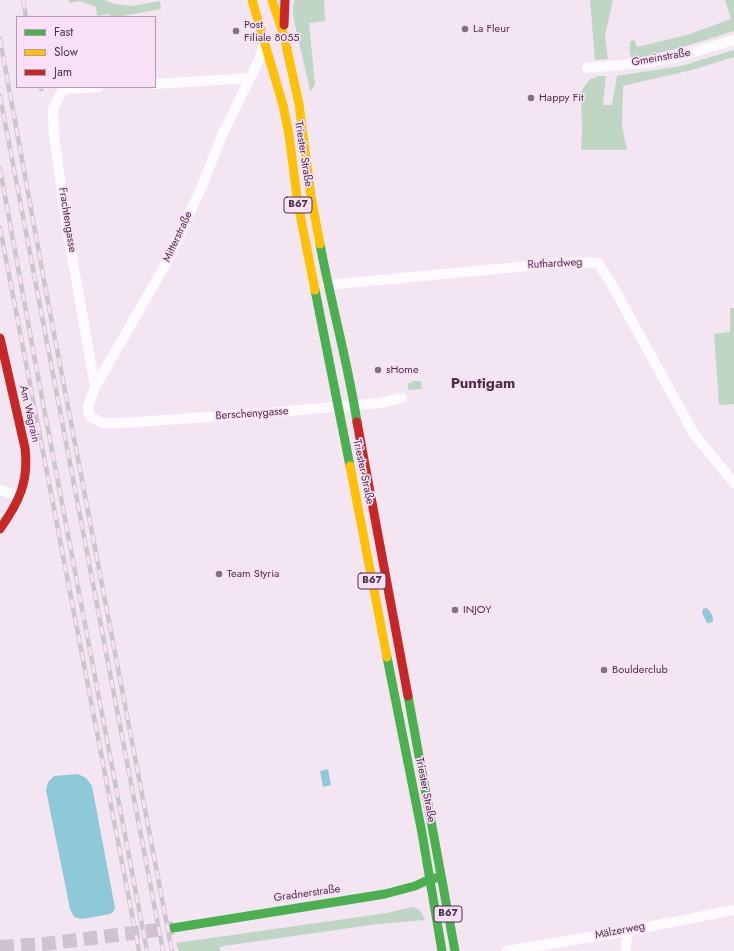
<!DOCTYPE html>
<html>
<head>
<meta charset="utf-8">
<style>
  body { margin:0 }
  #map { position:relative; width:734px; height:951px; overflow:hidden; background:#f3e6f2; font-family:Jost,sans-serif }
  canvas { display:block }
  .legend { position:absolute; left:16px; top:16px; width:140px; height:72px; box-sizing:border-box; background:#f9e0f6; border:1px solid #b39ab0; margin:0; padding:5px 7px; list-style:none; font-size:12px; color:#493147 }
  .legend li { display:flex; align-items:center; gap:8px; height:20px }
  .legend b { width:20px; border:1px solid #b39ab0 }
</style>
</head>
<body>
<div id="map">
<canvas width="734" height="951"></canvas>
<ul class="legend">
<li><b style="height:5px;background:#4caf50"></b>Fast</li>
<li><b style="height:5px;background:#ffc107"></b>Slow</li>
<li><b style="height:5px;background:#c62828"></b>Jam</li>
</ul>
</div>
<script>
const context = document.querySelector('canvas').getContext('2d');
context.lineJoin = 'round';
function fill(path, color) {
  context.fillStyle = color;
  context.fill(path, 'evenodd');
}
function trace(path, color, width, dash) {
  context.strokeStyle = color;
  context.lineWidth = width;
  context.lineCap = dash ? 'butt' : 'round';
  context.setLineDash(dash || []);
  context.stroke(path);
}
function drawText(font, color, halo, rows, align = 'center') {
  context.font = font + ' Jost,sans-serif';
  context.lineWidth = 3.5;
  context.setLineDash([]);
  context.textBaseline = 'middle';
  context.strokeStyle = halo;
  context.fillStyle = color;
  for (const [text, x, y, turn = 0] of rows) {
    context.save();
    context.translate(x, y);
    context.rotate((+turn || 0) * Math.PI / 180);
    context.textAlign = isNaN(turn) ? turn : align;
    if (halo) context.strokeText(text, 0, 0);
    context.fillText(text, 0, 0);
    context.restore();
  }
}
fill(new Path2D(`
  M 69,0 L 104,0 L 115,4 L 132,6 L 160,1 L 161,9 L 117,17 L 110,17 L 109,14 L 97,16 L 96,7 L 79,1 L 69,3 Z
  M 295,0 L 324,0 L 325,21 L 309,23 L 315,84 L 312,90 L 310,90 L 293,16 L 293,5 Z
  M 590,0 L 613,0 L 605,36 L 608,59 L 595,60 Z
  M 725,0 L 734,0 L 734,31 L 683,47 L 633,59 C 628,54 630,48 630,42 L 634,39 L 637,47 L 687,35 L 731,19 Z
  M 734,50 L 734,57 L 692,70 L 623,86 L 622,126 L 627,150 L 581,150 L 582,133 L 581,92 L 589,80 L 598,76 L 606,76 L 603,105 L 612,105 L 617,76 L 681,66 Z
  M 730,308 L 734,308 L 734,404 L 719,405 L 714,334 L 730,332 Z
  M 414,381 L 421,381 L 422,389 L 408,390 L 408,384 Z
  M 411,907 C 420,908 422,913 425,920 L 378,924 L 224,946 L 220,947 L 220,951 L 179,951 L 176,943 L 387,913 Z`), '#bfd6c4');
fill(new Path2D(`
  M 706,608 C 710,610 713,615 713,621 L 710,623 L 707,623 L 702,613 L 703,609 Z
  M 328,769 L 331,785 L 323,787 L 320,771 Z
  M 78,774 L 86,778 L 92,786 L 115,908 L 113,912 L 110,914 L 82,919 L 74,917 L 70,909 L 46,790 L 48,782 L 54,776 Z`), '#8ec9d7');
trace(new Path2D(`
  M 0,947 L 45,944 L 173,928`), '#d1c2d0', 14, [14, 7]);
trace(new Path2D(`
  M 264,43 L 259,60 L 222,135 L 203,184 L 168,260 L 95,387 L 88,406 L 89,416 L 102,423 L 121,423 L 279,412 L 380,403 L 402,398
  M 587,68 L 644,63 L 674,58 L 734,40
  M 155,84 L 249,78
  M 327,285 L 571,262 L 598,263 L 611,283 L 694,434 L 734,483
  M 95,387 L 66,222 L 54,134 L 53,109 L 63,89 L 99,87
  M 0,490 L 20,496
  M 507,951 L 627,931 L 734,910
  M 626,951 L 627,931`), '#fdfbfd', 10);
trace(new Path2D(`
  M 320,244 C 331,304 348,362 357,422
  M 315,290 L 350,466
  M 387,657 L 422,833 L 442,951
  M 408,696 L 455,951
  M 173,928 L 385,894 L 415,886 L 430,879 L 441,877`), '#4caf50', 9);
trace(new Path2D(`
  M 252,0 L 283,105 L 289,135 L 298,204 L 315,290
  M 272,0 L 284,36 L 299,104 L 311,196 L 320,244
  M 350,466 L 387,657`), '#ffc107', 9);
trace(new Path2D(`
  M 284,25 L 285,0
  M 0,338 L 25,448 C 29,482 19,502 0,529
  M 357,422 L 408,696`), '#c62828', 9);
const rail = new Path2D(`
  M 23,0 L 26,17
  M 0,39 L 48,302 L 172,951
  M 40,87 L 41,89
  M 0,96 L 163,951
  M 0,169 L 36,366 L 147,951
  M 0,228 L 139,951`);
trace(rail, '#cbc6ca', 4.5);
trace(rail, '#f9e0f6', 3, [9]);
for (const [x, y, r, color] of [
  [465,29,4,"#847083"],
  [236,31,4,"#847083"],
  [531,98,4,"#847083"],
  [378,370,4,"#847083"],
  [219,574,4,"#847083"],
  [455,610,4,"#847083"],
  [604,670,4,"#847083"]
]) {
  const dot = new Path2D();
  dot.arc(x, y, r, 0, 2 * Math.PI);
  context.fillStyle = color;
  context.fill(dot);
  trace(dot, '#f9e0f6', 1.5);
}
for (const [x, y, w] of [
  [298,205,28],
  [372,581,28],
  [448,914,28]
]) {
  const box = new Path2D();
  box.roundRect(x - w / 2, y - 8, w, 16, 3);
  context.fillStyle = '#f9e0f6';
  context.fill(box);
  trace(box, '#493147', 1);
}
drawText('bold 10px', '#493147', null, [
  ["B67",298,205],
  ["B67",372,581],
  ["B67",448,914]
]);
drawText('11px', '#493147', '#f9e0f6', [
  ["Post",244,25],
  ["Filiale 8055",244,38],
  ["La Fleur",473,29],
  ["Happy Fit",539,98],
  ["sHome",386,370],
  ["Team Styria",227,574],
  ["INJOY",463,610],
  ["Boulderclub",612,670]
], 'left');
drawText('11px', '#493147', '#f9e0f6', [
  ["Gmeinstraße",661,58,-10],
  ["Triester Straße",303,154,81],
  ["Frachtengasse",67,220,81],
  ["Mitterstraße",178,237,-65],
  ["Ruthardweg",555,264,-3],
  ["Am Wagrain",29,414,77],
  ["Berschenygasse",252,414,-4],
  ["Triester Straße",363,472,78],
  ["Triester Straße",425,790,79],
  ["Gradnerstraße",307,894,-8],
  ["Mälzerweg",620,931,-11]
]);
drawText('bold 15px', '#493147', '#f9e0f6', [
  ["Puntigam",483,384]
]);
</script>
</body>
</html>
